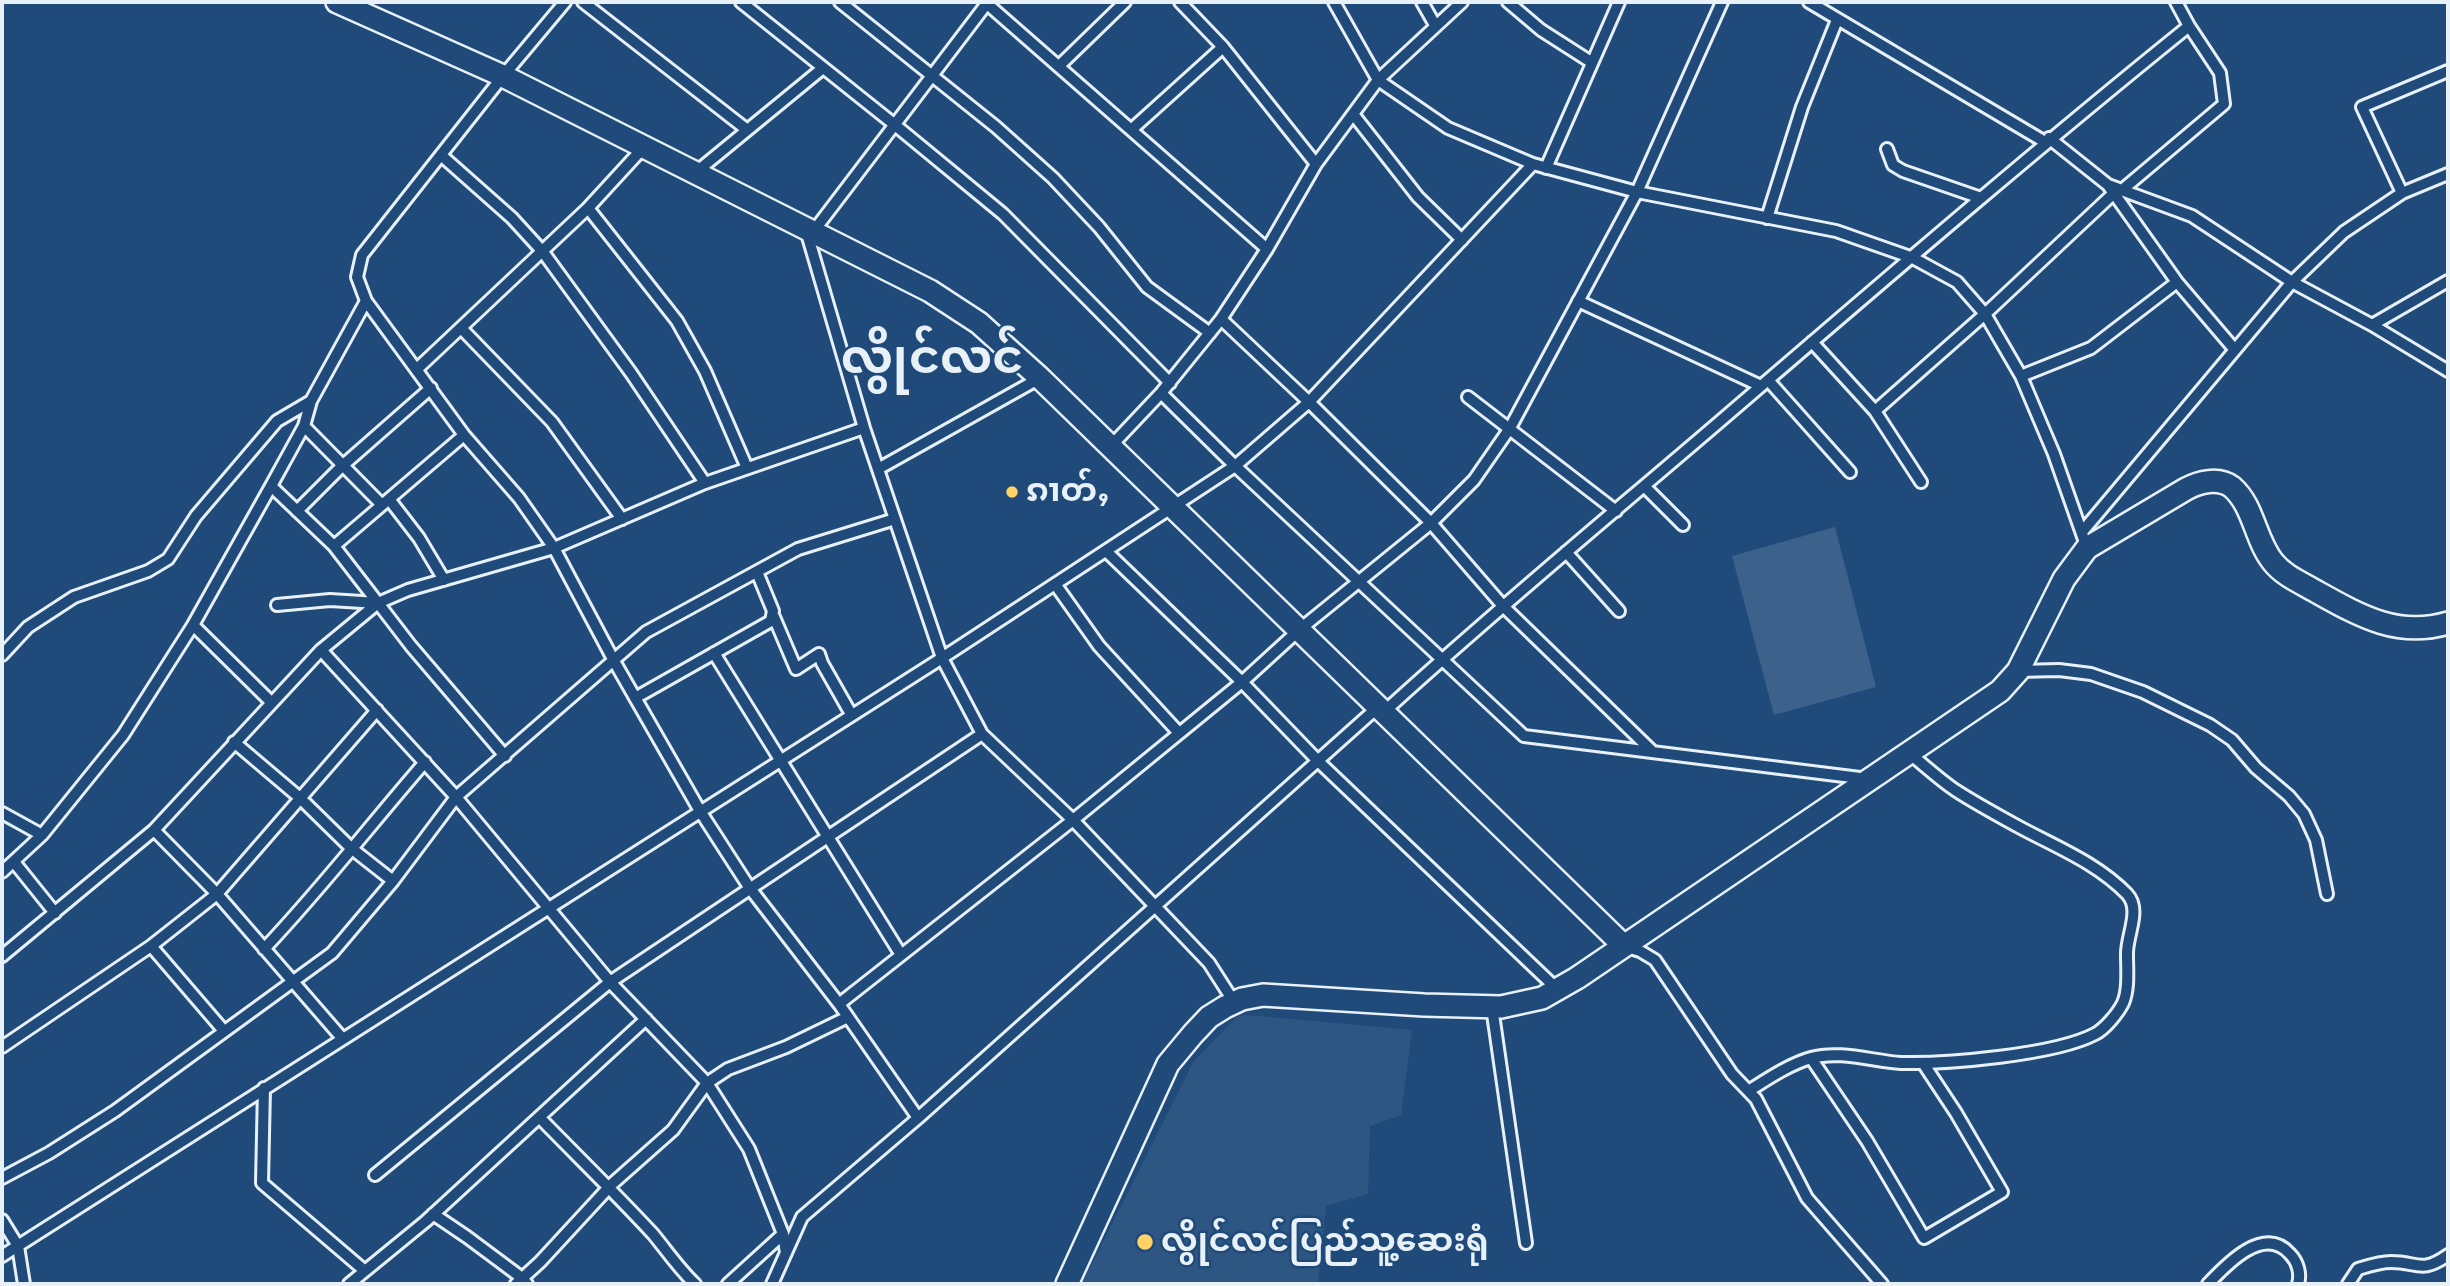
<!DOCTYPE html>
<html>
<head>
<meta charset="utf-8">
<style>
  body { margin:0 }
  #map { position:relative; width:2450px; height:1286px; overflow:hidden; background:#1f4a7a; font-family:Caveat,sans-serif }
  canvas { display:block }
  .frame { position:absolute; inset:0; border:4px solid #e8f1f8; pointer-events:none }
</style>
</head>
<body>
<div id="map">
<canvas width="2450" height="1286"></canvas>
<div class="frame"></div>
</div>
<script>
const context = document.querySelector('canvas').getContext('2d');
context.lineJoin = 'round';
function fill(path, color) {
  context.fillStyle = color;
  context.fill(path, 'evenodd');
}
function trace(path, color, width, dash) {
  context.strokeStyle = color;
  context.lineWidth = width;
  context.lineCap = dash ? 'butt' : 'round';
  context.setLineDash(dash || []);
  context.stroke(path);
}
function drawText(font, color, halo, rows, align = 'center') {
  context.font = font + ' Caveat,"Noto Sans Myanmar",sans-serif';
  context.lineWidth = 5;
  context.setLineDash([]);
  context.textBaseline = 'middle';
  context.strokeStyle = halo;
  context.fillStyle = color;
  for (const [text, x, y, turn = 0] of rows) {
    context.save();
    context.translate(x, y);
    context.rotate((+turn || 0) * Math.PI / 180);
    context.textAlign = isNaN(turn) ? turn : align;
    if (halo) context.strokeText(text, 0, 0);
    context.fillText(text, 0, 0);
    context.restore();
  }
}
fill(new Path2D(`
  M 1247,1015 L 1412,1030 L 1401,1115 L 1370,1126 L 1368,1194 L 1326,1206 L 1318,1284 L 1082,1284 L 1193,1062 L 1237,1017 Z`), '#2e5683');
fill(new Path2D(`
  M 1835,527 L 1876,687 L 1774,715 L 1732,556 Z`), '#3c628c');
const street = new Path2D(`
  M 565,2 L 503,76 L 362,255 L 357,277 L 366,301 L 464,435 L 519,498 L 554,548 L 614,661 L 700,811 L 749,887 L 839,1004 L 918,1118
  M 583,2 L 746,129
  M 741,2 L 895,125 L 1003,214 L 1170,383
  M 840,2 L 996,127 L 1053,178 L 1099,227 L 1147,287 L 1210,333
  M 985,2 L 1267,249
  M 1180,2 L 1223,47 L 1316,164
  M 1334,2 L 1378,80 L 1448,128 L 1533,164 L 1637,192 L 1836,231 L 1913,258 L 1957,282 L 1985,314 L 2021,376 L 2054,454 L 2087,548
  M 1422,2 L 1435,25
  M 1508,2 L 1541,30 L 1591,62
  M 1809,2 L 2045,142
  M 1059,66 L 1125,2
  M 1353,114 L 1418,197 L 1462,240
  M 1131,130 L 1223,47
  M 2049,138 L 2108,185 L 2177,282 L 2235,350
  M 1887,149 L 1893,165 L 1903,171 L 1981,198
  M 442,156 L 512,218 L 543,252 L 631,373 L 705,483
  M 1546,168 L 1619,2
  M 695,173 L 823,68
  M 2108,185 L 2192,216 L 2292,282 L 2372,325 L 2448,371
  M 2122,190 L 2224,104 L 2220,73 L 2189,26
  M 2402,193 L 2362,107 L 2448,71
  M 588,208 L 677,321 L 705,371 L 747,468
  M 1767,218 L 1802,107 L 1837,20
  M 806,230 L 864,428 L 942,658 L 982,734 L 1073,820 L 1209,963 L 1234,1002
  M 813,232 L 988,2
  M 1578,301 L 1761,386
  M 1221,319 L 1309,402 L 1431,523 L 1503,606 L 1653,752
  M 2372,325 L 2448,281
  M 461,328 L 552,422 L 622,519
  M 1812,342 L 1875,411 L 1921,482
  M 417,369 L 588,208 L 644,147
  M 2021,376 L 2091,348 L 2177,282
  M 1768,380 L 1850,472
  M 1161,393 L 1232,463 L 1524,736 L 1868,779
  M 1468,397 L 1616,511
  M 1875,411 L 1985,314 L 2114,193
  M 304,426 L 382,505
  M 1111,446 L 1161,393 L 1221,319 L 1267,249 L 1316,164 L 1378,80 L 1462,2
  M 878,469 L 1040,378
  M 271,486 L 334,546 L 378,603 L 330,600 L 277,605
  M 1644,486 L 1683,525
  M 389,499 L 419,538 L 444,580
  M 297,511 L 341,467 L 431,388
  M 2082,532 L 2292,282 L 2344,232 L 2402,193 L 2448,174
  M 334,546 L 464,435
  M 1106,551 L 1242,682 L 1319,762 L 1557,989
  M 1566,552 L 1619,611
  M 1055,584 L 1099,646 L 1179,733
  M 378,603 L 411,646 L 505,756
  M 774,617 L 796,669 L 819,654 L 822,663 L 851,714
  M 193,625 L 271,702
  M 321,650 L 456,797 L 610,982 L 707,1083 L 749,1149 L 783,1234 L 786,1253
  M 714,653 L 898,950
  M 2,655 L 28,627 L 74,597 L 148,571 L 168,559 L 196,516 L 277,421 L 311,401
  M 2018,671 L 2059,670 L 2091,674 L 2143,692 L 2210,725 L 2232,740 L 2256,768 L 2289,796 L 2304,814 L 2316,840 L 2327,894
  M 635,698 L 771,621 L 773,611 L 757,572
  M 1384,712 C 1492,613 1606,519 1718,423 C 1874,289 2029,155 2189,26 L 2176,2
  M 234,742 L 300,798 L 351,848 L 393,881
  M 2,813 L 42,835
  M 154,830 L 217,894 L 342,1038
  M 14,862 L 55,913
  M 2,872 L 42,835 L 123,735 L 193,625 L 271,486 L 304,426 L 311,401 L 366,301
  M 151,946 L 224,1031
  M 1624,946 L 1640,951 L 1655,960 L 1732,1074 L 1756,1099 L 1807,1198 L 1882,1284
  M 264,949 C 321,889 371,824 425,762
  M 2,956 L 154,830 L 321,650 L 378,603 L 408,590 L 554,548 L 705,483 L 864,428
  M 839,1004 L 1073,820 L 1242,682 L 1299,630 L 1431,523 L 1474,480 L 1510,428 L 1637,192 L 1722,2
  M 1492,1007 L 1526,1243
  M 2,1047 L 151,946 L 217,894 L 377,710
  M 1811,1058 L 1867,1141 L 1924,1238 L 2002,1192 L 1956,1113 L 1923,1063
  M 264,1088 L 262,1183 L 365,1271
  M 1750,1090 C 1769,1078 1790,1064 1811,1058 C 1840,1050 1872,1061 1901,1063 C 1947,1064 2055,1055 2095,1034 C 2105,1029 2118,1013 2123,1003 C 2129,989 2127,970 2127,955 C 2126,936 2142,910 2127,894 C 2097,863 2056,847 2019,827 C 1997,815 1975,803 1955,790 C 1939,779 1924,765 1909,753
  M 539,1117 C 577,1156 616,1194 653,1234 C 667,1251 679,1269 695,1284
  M 375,1175 L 610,982 L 982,734
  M 2,1178 L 49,1153 L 115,1111 L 332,953 L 393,881 L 456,797 L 646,632 L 798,549 L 895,519
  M 433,1214 L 467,1237 L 522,1278 L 527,1284
  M 2,1220 L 18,1246 L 24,1284
  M 2,1256 L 942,658 L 1235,466 L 1309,402 L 1533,164
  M 349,1284 L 426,1221 L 646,1019
  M 516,1284 L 540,1262 L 612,1184 L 673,1130 L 707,1083 L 728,1069 L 786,1047 L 848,1017
  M 728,1284 L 783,1234
  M 772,1284 L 802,1217 L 918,1118 L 1378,707
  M 2208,1284 C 2226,1265 2264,1224 2290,1254 C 2298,1262 2301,1274 2298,1284
  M 2348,1284 L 2358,1269 C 2368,1266 2380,1262 2391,1262 C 2418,1262 2421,1274 2448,1255`);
const highway = new Path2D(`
  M 337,2 L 503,76 L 930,291 L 979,323 L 1040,378 L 1624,946
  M 1067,1284 L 1168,1064 L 1193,1034 L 1209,1017 L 1225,1007 L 1242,999 L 1263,995 L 1424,1005 L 1501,1007 L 1542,998 L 1577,978 L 2000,691 L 2018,671 L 2064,579 L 2087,548 L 2186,489 C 2199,482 2218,477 2232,487 C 2254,506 2255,540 2273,562 C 2284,576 2302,583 2317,592 C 2360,616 2398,638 2448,623`);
trace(street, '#e8f1f8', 16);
trace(highway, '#e8f1f8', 26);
trace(street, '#1f4a7a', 10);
trace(highway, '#1f4a7a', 21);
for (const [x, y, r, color] of [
  [1012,492,7,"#ffd166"],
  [1145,1242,9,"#ffd166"]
]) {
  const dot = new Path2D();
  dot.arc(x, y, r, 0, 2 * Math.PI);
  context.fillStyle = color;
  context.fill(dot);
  trace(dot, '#1f4a7a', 2.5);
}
drawText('bold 33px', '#e8f1f8', '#1f4a7a', [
  ["ၵၢတ်ႇ",1026,492],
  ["လွိုင်လင်ပြည်သူ့ဆေးရုံ",1161,1242]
], 'left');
drawText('bold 47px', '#e8f1f8', '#1f4a7a', [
  ["လွိုင်လင်",932,361]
]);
</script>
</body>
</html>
